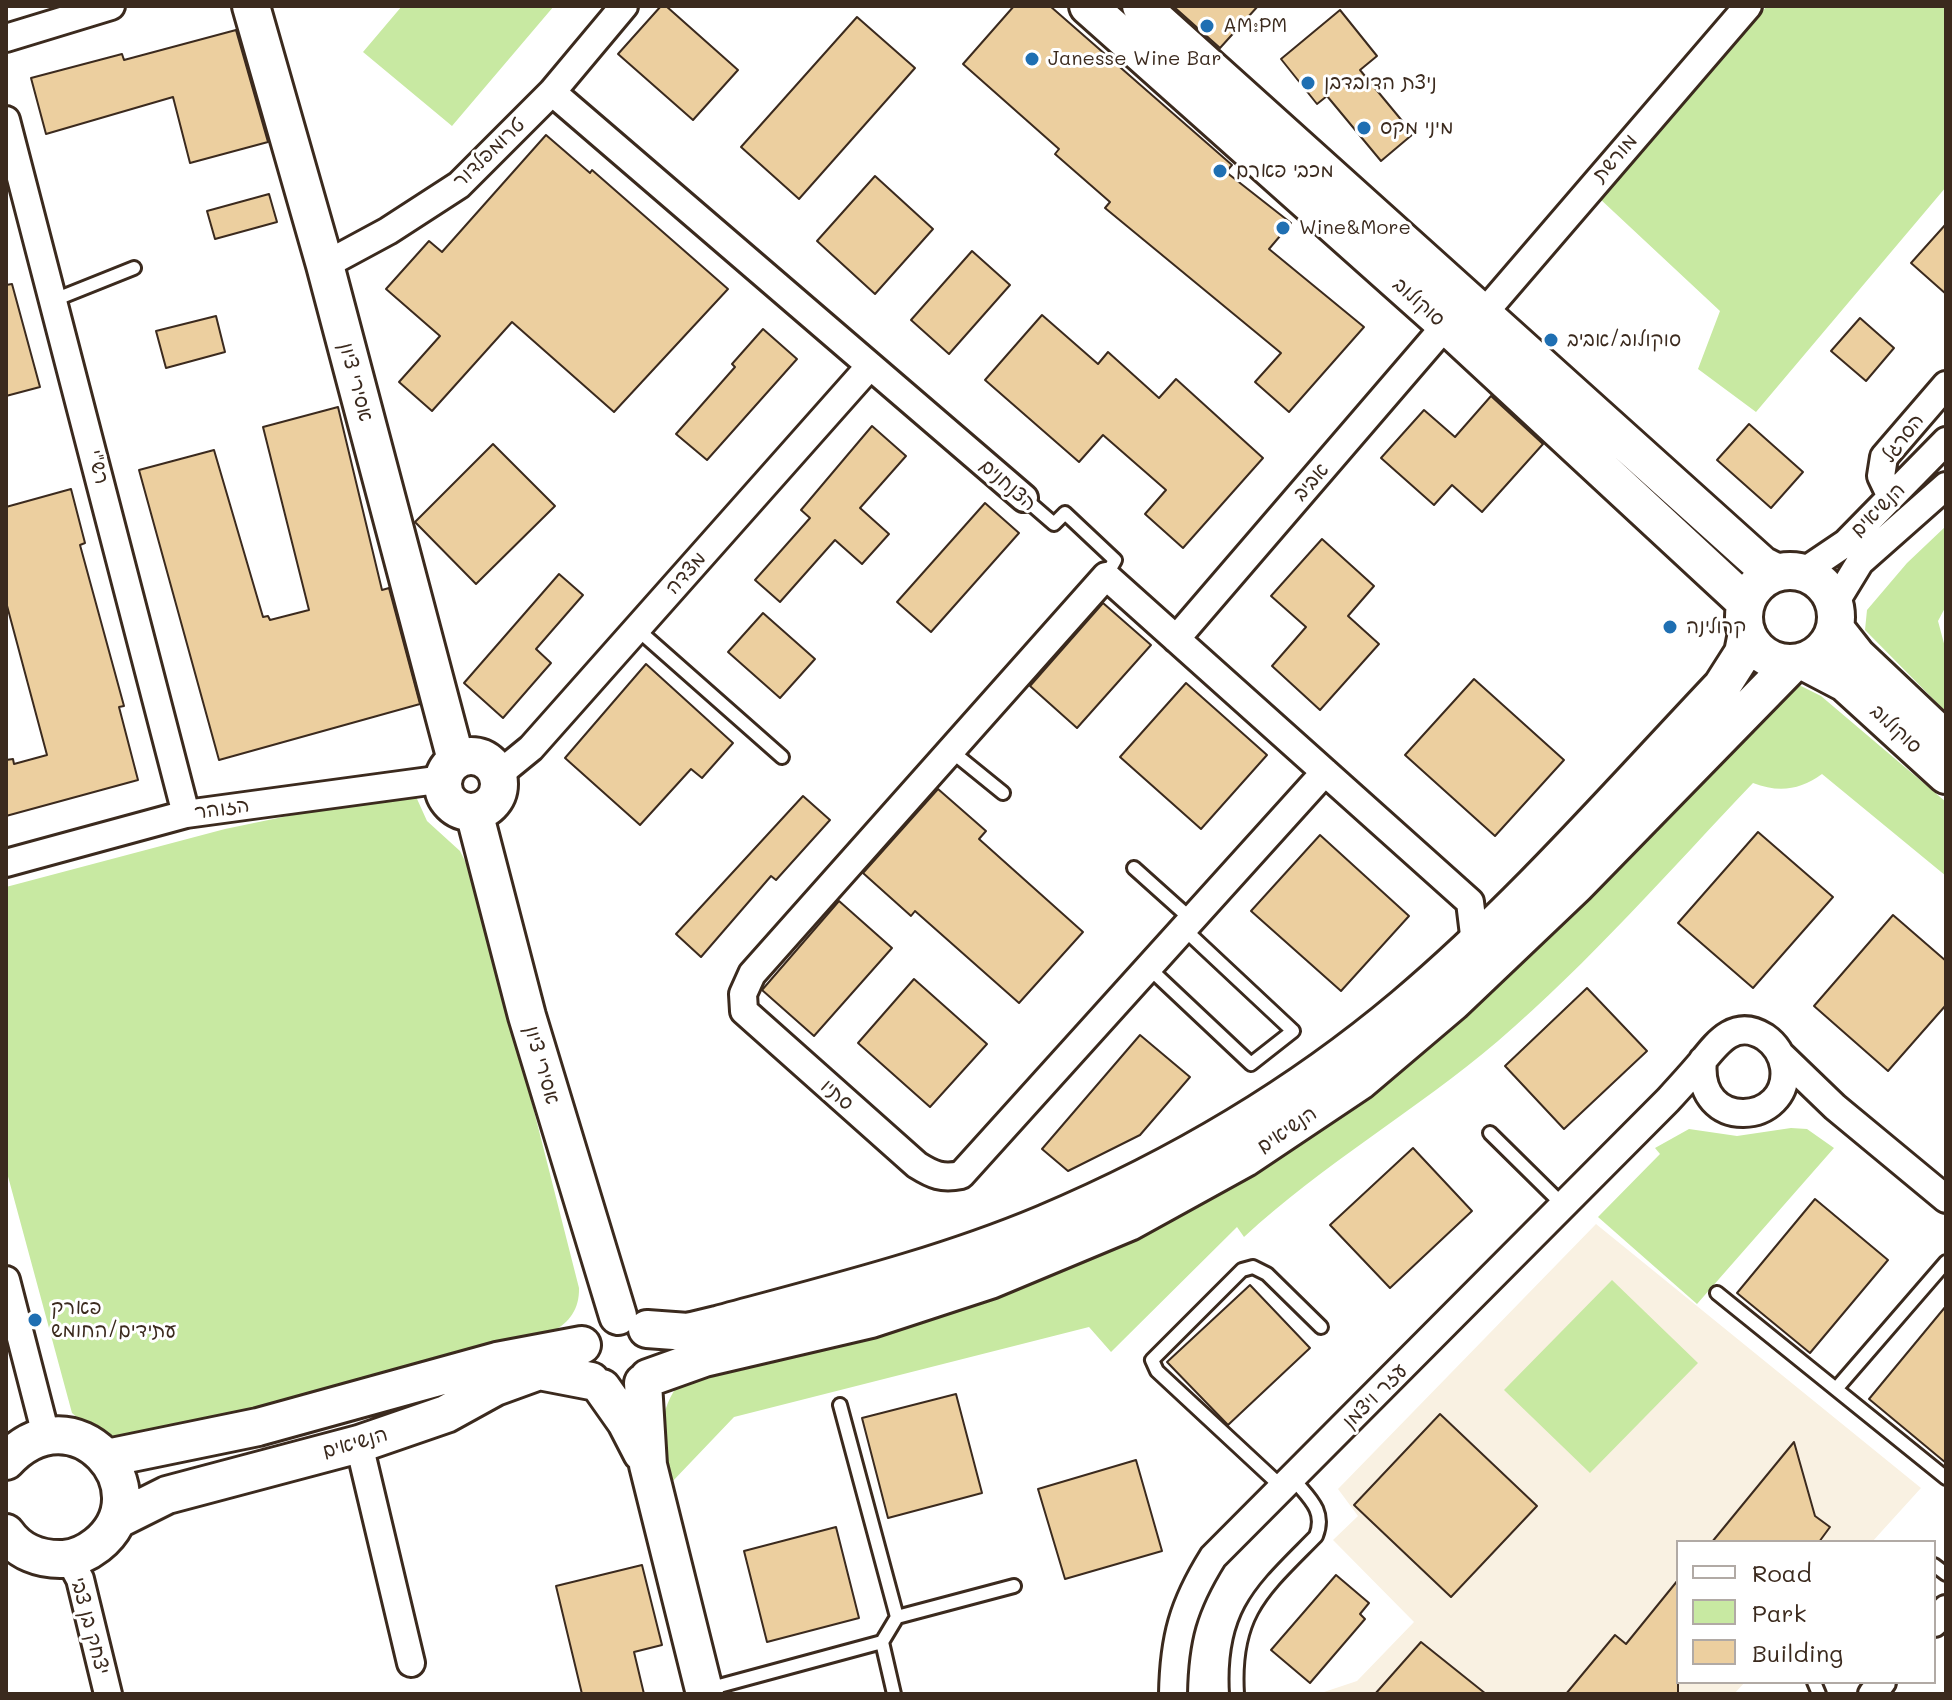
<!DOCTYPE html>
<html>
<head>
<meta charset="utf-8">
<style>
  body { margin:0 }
  #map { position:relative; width:1952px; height:1700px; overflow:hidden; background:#fff; font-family:Mali,sans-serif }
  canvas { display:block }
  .frame { position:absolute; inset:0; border:8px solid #3b2a1e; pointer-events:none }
  .legend { position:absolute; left:1676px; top:1540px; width:260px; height:144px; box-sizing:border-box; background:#fff; border:2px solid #b1aaa5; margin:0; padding:10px 14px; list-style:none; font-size:24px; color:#3b2a1e }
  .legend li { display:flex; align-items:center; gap:16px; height:40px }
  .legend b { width:40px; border:2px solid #b1aaa5 }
</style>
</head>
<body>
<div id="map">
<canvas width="1952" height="1700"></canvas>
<div class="frame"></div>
<ul class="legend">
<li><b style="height:10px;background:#fff"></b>Road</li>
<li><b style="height:22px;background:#c8e9a2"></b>Park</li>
<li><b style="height:22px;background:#eccf9f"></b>Building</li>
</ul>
</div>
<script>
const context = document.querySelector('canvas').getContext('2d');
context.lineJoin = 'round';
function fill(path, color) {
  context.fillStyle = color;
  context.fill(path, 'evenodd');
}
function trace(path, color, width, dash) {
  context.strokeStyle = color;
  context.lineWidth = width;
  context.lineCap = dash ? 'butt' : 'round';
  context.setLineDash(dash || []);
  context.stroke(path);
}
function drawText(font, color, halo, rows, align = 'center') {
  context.font = font + ' Mali,"Playpen Sans Hebrew",sans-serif';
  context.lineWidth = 6;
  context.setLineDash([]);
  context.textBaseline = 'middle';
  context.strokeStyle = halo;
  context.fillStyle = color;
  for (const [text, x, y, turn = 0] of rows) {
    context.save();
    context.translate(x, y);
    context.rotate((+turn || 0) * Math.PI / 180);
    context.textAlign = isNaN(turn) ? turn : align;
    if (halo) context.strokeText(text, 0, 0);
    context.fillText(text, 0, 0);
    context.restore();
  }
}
fill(new Path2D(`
  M 1596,1224 L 1921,1488 L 1872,1542 L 1678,1542 L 1678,1682 L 1745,1682 L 1734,1694 L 1318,1694 L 1357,1681 L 1414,1622 L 1333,1540 L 1358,1516 L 1338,1489 Z`), '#f9f1e2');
fill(new Path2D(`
  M 402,6 L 554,6 L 452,126 L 363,52 Z
  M 1767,6 L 1946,6 L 1946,187 L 1756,412 L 1698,369 L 1720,311 L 1599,198 Z
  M 1946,526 L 1946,606 L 1938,621 L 1946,651 L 1946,712 L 1865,630 L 1867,610 L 1907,563 Z
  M 1795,683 L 1821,696 L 1946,802 L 1946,876 L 1822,774 C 1800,790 1779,793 1753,783 C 1670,870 1590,962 1498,1041 C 1417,1110 1323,1164 1244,1237 L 1237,1227 L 1111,1352 L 1089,1327 L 734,1417 L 671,1483 C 663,1437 653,1415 684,1377 L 1137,1225 Z
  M 413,790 L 427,821 L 460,851 L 476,883 L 579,1288 C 580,1332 536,1338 502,1349 L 120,1443 L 92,1430 L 72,1413 L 6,1169 L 6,887 L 225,829 Z
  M 1791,1128 L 1807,1129 L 1834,1148 L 1697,1304 L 1598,1217 L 1660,1154 L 1655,1148 L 1689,1129 L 1737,1136 Z
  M 1612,1280 L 1698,1363 L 1590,1473 L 1504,1390 Z`), '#c8e9a2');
const building = new Path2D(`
  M 661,6 L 666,6 L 738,70 L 693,120 L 618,54 Z
  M 1014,6 L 1050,6 L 1232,165 L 1226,172 L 1291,223 L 1269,249 L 1364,327 L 1289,412 L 1255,382 L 1281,353 L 1105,208 L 1110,202 L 1055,154 L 1059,149 L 963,64 Z
  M 1173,6 L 1258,6 L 1220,48 Z
  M 1340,10 L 1377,56 L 1360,70 L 1413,134 L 1381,161 L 1327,96 L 1317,104 L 1281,59 Z
  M 857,17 L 915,68 L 799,199 L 741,147 Z
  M 236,30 L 268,142 L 190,163 L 173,97 L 46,134 L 31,78 L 122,54 L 124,60 Z
  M 546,135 L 590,173 L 592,170 L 728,289 L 614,412 L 512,322 L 432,411 L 399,382 L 440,336 L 386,289 L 429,241 L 442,252 Z
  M 875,176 L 933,229 L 875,294 L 817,241 Z
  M 269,194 L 277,222 L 215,239 L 207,211 Z
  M 1946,224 L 1946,294 L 1911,263 Z
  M 972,251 L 1010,285 L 949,354 L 911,320 Z
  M 12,284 L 40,387 L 6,396 L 6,285 Z
  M 1042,315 L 1098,364 L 1108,352 L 1159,398 L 1176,379 L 1263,458 L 1183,548 L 1145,514 L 1166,490 L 1103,435 L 1079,462 L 985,380 Z
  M 216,316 L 225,352 L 166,368 L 156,331 Z
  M 1860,318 L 1894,348 L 1866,381 L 1831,351 Z
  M 763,329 L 797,359 L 707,460 L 676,434 L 735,367 L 732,364 Z
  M 1491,396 L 1543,444 L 1482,512 L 1452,485 L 1434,505 L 1381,458 L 1424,410 L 1455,437 Z
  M 338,407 L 382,590 L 389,588 L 420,704 L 219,760 L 139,470 L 214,450 L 263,617 L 268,616 L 270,620 L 309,610 L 263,427 Z
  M 1749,424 L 1803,472 L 1771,508 L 1717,460 Z
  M 872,426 L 906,456 L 860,508 L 889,534 L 862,564 L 835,540 L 780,602 L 755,580 L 810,518 L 801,510 Z
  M 493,444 L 555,506 L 476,584 L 415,522 Z
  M 71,489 L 85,543 L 80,545 L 124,706 L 119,707 L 138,780 L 6,816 L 6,760 L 13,759 L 14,764 L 47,755 L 6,602 L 6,507 Z
  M 985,503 L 1019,533 L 931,632 L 897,602 Z
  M 1322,539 L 1374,586 L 1348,616 L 1379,644 L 1320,710 L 1272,666 L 1306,627 L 1271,596 Z
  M 559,574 L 583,595 L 536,649 L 551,663 L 503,718 L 464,683 Z
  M 1103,603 L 1151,645 L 1077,728 L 1030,686 Z
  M 763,613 L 815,659 L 780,698 L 728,652 Z
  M 646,664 L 733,743 L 702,778 L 691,769 L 640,825 L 565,758 Z
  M 1474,679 L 1564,760 L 1495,836 L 1405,755 Z
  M 1186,683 L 1267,755 L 1201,829 L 1120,757 Z
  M 938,789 L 986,831 L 979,839 L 1083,932 L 1019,1003 L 915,911 L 911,916 L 863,873 Z
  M 803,796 L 830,820 L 776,880 L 771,876 L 701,957 L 676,934 Z
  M 1758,832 L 1833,897 L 1753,988 L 1678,923 Z
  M 1320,835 L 1409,916 L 1341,991 L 1251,911 Z
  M 839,901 L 892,948 L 814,1036 L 762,990 Z
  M 1893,915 L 1946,961 L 1946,1005 L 1888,1071 L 1814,1006 Z
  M 914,979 L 987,1044 L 930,1107 L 858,1043 Z
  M 1587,988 L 1647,1051 L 1564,1129 L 1505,1066 Z
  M 1140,1035 L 1190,1077 L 1140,1135 L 1068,1171 L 1042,1149 Z
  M 1413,1148 L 1472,1211 L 1390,1288 L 1330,1225 Z
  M 1815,1199 L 1888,1260 L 1810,1353 L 1737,1293 Z
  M 1250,1285 L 1310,1348 L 1228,1425 L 1167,1362 Z
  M 1946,1306 L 1946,1463 L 1869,1399 Z
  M 956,1394 L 982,1493 L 888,1518 L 862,1418 Z
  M 1440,1414 L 1537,1506 L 1451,1597 L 1354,1505 Z
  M 1794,1442 L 1815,1516 L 1830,1527 L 1819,1542 L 1712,1542 Z
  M 1136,1460 L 1162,1551 L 1065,1579 L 1038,1489 Z
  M 836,1527 L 859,1618 L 767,1642 L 744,1551 Z
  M 642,1565 L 662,1645 L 634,1652 L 644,1694 L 582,1694 L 556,1586 Z
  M 1336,1575 L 1369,1603 L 1360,1614 L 1365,1619 L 1310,1683 L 1271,1650 Z
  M 1678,1580 L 1678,1694 L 1566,1694 L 1615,1635 L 1626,1644 Z
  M 1421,1642 L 1486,1694 L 1375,1694 Z`);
fill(building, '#eccf9f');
trace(building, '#3b2a1e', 2);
const lane = new Path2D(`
  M 54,300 L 134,268
  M 1024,498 L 1054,524 L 1065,513 L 1115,560 L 1106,576
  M 637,629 L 782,757
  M 950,750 L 1003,793
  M 1134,868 L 1192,920
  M 1149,968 L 1251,1064 L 1293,1031 L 1184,929
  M 1490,1133 L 1563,1205
  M 1717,1293 L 1946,1478
  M 1836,1389 L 1946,1262
  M 840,1405 L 897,1617 L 1014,1586
  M 1284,1489 L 1157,1371 L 1152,1360 L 1242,1270 L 1253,1267 L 1267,1274 L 1321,1327
  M 1934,1565 L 1946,1574
  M 882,1642 L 894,1694
  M 1814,1682 L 1819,1694
  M 708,1689 L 882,1642 L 897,1617
  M 1237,1694 C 1232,1613 1263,1590 1316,1536 C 1326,1511 1309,1498 1294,1480`);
const street = new Path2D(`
  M 6,38 L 111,6
  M 552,92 L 1024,498
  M 6,120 L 186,814
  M 325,265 L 388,231 L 459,185 L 552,92 L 624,6
  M 1484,313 L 1748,6
  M 1891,497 L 1881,476 L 1884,457 L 1946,385
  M 1803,572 L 1846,543 L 1946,441
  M 1835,603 L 1860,562 L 1946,486
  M 1176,639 L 1446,325
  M 1325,772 L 961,1175 C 942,1179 933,1175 917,1165 L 744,1011 L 743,994 L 752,974 L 1106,576 L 1470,902 L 1475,943
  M 498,775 L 531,748 L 870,366
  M 6,863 L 186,814 L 444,779
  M 1780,1054 L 1835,1107 L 1946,1199
  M 6,1280 L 46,1435
  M 359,1444 L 411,1663
  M 69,1559 L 80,1579 L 108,1694
  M 1934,1623 L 1946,1609
  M 1173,1694 C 1174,1638 1183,1605 1213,1557 L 1668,1100 C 1679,1088 1690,1076 1701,1063 C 1717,1043 1735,1018 1765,1037 C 1775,1044 1782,1055 1784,1067 C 1792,1125 1695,1134 1703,1060
  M 1872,1694 L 1882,1682`);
const secondary = new Path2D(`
  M 251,6 L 325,265 L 456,760
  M 1088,6 L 1446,325 L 1746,603
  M 1141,6 L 1762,565 L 1776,572
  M1744 617a46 46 0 1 1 92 0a46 46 0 1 1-92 0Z
  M 1835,628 L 1857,656 L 1946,740
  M 1803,661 L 1845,683 L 1946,775
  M443 784a28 28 0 1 1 56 0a28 28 0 1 1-56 0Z
  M 474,812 L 527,1016 L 618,1316
  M 647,1329 L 688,1332 L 717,1325 C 827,1295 939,1268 1044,1224 C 1172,1170 1297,1097 1404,1007 C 1519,910 1619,795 1722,686 L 1743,653 L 1747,633
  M 648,1378 L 704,1358 L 871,1319 L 990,1280 L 1129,1222 L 1245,1158 L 1360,1081 L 1453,1002 L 1576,885 L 1793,663
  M 643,1383 L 648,1465 L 705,1694
  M 602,1388 L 626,1422 L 642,1453
  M 107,1458 L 258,1427 L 497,1361 L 582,1345
  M 6,1461 C 74,1387 165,1490 97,1545 C 88,1552 76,1558 64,1559 C 41,1560 19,1552 6,1533
  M 117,1520 L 167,1495 L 359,1444 L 446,1414 L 495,1387 L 539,1371 L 591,1381`);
trace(lane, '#3b2a1e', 18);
trace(street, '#3b2a1e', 32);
trace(secondary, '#3b2a1e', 42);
trace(lane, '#fff', 12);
trace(street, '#fff', 26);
trace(secondary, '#fff', 36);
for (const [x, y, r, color] of [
  [1207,26,8,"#1f6fb2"],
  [1032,59,8,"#1f6fb2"],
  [1308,83,8,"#1f6fb2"],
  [1364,128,8,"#1f6fb2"],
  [1220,171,8,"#1f6fb2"],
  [1283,228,8,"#1f6fb2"],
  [1551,340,8,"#1f6fb2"],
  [1670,627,8,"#1f6fb2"],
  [35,1320,8,"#1f6fb2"]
]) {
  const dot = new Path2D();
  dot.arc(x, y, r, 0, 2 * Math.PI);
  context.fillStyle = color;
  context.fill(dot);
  trace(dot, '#fff', 3);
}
drawText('20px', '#3b2a1e', '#fff', [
  ["AM:PM",1223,26],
  ["Janesse Wine Bar",1048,59],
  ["ניצת הדובדבן",1324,83],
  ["מיני מקס",1380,128],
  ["מכבי פארם",1236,171],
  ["Wine&More",1299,228],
  ["סוקולוב/אביב",1567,340],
  ["קרולינה",1686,627],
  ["פארק",51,1308],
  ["עתידים/החומש",51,1331]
], 'left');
drawText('20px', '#3b2a1e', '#fff', [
  ["טרומפלדור",489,153,-44],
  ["מורשת",1615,158,-49],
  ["סוקולוב",1419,302,42],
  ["אסירי ציון",356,382,75],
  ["הסרגל",1903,438,-53],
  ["רש\"י",98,467,76],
  ["אביב",1311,482,-49],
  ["הצנחנים",1008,485,41],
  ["הנשיאים",1878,510,-45],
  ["מצדה",686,573,-48],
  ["סוקולוב",1896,729,43],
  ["הזוהר",222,809,-8],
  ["אסירי ציון",542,1065,74],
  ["סתיו",837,1095,41],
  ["הנשיאים",1287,1130,-34],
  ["עזר ויצמן",1375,1396,-45],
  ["הנשיאים",355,1443,-16],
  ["יצחק בן צבי",90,1626,75]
]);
</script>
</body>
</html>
